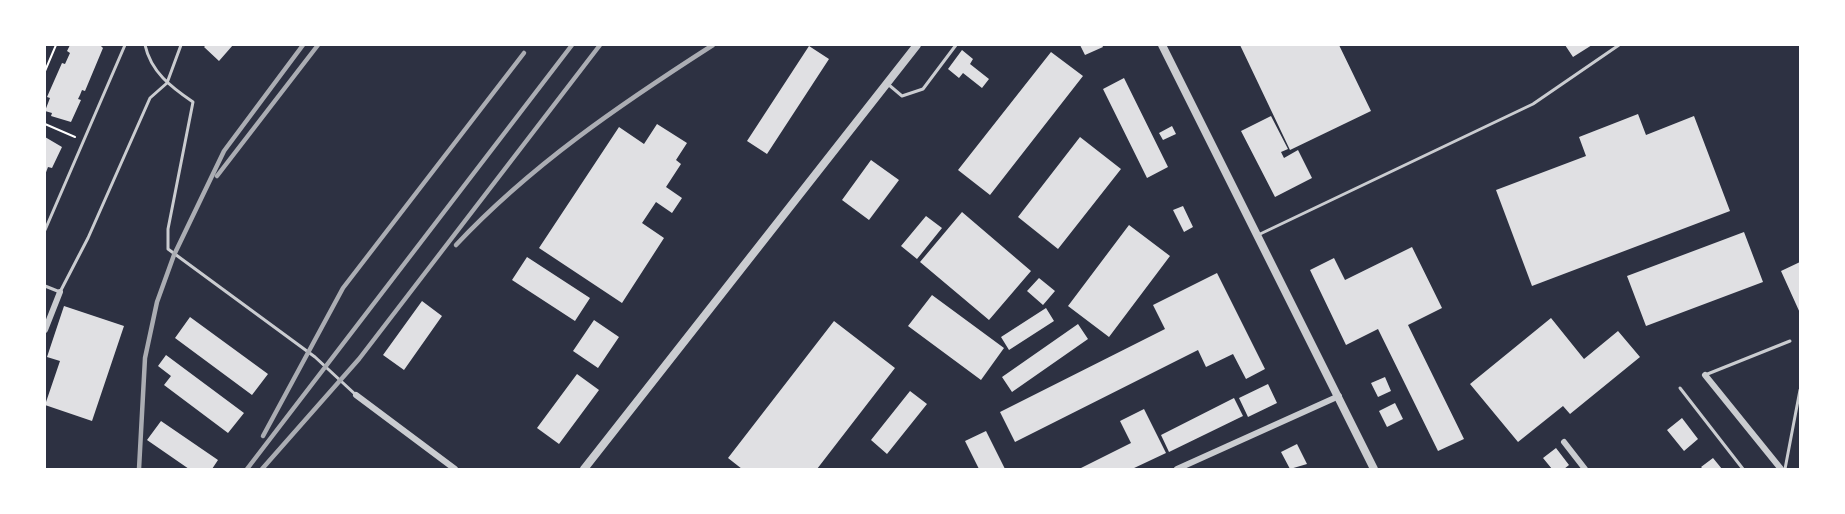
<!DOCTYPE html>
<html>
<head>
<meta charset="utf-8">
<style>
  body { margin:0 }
  #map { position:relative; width:1845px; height:514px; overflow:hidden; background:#2d3142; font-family:"PT Sans Narrow",sans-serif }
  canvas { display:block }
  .frame { position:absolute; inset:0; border:46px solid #fff; pointer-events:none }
</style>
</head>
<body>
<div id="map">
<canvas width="1845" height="514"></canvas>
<div class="frame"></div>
</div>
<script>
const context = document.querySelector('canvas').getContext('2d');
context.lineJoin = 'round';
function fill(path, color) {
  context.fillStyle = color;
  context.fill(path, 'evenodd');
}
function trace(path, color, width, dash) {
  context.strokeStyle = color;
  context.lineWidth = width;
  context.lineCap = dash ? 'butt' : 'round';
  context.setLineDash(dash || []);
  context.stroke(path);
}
fill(new Path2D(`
  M 70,45 L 100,45 L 103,48 L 85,91 L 82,90 L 80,95 L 78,99 L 81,100 L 71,122 L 51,116 L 52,113 L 45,111 L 50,98 L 47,97 L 62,63 L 65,64 L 70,53 L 67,51 Z
  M 206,45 L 233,45 L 219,61 L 204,47 Z
  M 1080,45 L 1102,45 L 1103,47 L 1085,55 Z
  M 1240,45 L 1339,45 L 1371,111 L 1290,150 Z
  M 1565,45 L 1592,45 L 1573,57 Z
  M 809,46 L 829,59 L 767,154 L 747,141 Z
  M 962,50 L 973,59 L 970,64 L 989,79 L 982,88 L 963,73 L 959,78 L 948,69 Z
  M 1051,52 L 1083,76 L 990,195 L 958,170 Z
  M 1124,78 L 1168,167 L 1147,178 L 1103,89 Z
  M 1638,114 L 1646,135 L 1694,116 L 1730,211 L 1532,286 L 1496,190 L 1586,156 L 1579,137 Z
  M 1271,116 L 1288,149 L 1281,152 L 1284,158 L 1298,150 L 1312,178 L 1275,197 L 1241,131 Z
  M 657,124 L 687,143 L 676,160 L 681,164 L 666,187 L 682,198 L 672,213 L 656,202 L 642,223 L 664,238 L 622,303 L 539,248 L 619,127 L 644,144 Z
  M 1172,126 L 1176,134 L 1163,140 L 1159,133 Z
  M 45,137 L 62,147 L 52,168 L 48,167 L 45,175 Z
  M 1080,137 L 1121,169 L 1058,249 L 1018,217 Z
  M 871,160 L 899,180 L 869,220 L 842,200 Z
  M 1183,206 L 1193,227 L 1184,232 L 1173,210 Z
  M 962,212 L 1031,271 L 989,320 L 920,262 Z
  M 926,216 L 942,228 L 917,259 L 901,246 Z
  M 1129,225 L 1170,256 L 1109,337 L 1068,306 Z
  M 1744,232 L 1763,282 L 1646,326 L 1627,276 Z
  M 1412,247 L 1442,308 L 1408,325 L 1464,439 L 1438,451 L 1378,329 L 1346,345 L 1310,270 L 1334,258 L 1345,280 Z
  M 527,257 L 590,298 L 575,321 L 512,280 Z
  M 1800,262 L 1800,313 L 1781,271 Z
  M 1217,273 L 1265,369 L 1246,379 L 1233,354 L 1206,367 L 1198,350 L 1015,442 L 1000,412 L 1165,329 L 1153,305 Z
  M 1039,278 L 1055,291 L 1043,305 L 1027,291 Z
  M 932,295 L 1004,348 L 981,380 L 908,326 Z
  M 422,301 L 442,316 L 404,370 L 383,355 Z
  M 64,306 L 124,326 L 92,421 L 45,405 L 60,361 L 47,357 Z
  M 1046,308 L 1054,321 L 1009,350 L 1001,337 Z
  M 190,317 L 268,374 L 252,395 L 175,338 Z
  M 1551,318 L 1584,359 L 1618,331 L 1640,357 L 1570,414 L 1563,406 L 1518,442 L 1470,384 Z
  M 594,320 L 619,337 L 598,368 L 573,351 Z
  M 834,321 L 895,368 L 817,469 L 742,469 L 728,458 Z
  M 1078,324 L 1088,339 L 1012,392 L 1002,377 Z
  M 166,355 L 244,413 L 228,433 L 164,385 L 171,376 L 158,366 Z
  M 577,374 L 599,390 L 559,444 L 537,428 Z
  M 1385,377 L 1391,391 L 1378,397 L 1371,383 Z
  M 1268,384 L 1277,403 L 1248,417 L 1239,398 Z
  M 910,391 L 927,404 L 887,454 L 871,440 Z
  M 1234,398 L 1243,416 L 1169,452 L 1161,435 Z
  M 1395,403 L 1403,419 L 1387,427 L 1379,411 Z
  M 1144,409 L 1166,453 L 1132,469 L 1079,469 L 1131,443 L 1120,421 Z
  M 1682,418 L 1698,439 L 1684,451 L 1667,430 Z
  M 161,421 L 218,460 L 212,469 L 189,469 L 147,440 Z
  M 986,431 L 1005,469 L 979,469 L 965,441 Z
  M 1297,444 L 1307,464 L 1290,469 L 1281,452 Z
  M 1556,448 L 1569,465 L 1564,469 L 1552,469 L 1543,458 Z
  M 1713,458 L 1722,469 L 1703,469 L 1701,467 Z`), '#e0e0e3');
trace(new Path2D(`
  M 45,71 L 56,45
  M 45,124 L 75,137`), '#fff', 2);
trace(new Path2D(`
  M 145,45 C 151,72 171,87 193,102 L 168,229 L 168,249 L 315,357 L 356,395
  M 889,85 L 902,96 L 923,89 L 956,45
  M 45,230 L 125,45
  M 1258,235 L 1533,104 L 1619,45
  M 45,286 L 60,292 L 88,238 L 150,98 L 167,83 L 181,45
  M 1705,375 L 1790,341
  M 1680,388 L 1743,469
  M 1785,469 L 1800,390`), '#caccd0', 3);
trace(new Path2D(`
  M 45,330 L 60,292
  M 1705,375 L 1781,469
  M 356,395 L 455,469
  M 1564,442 L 1585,469
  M 1177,469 L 1339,396`), '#caccd0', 6);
trace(new Path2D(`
  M 1162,45 L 1374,469
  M 584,469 L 917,45`), '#caccd0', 8);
trace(new Path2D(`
  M 217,176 L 318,45
  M 456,245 C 531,165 621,104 713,45
  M 263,436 L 343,288 L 524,53
  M 139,469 L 145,358 L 157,302 L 174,255 L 224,151 L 303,45
  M 247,469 L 572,45
  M 262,469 L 359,359 L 600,45`), '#abadb3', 4.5);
</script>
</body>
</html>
